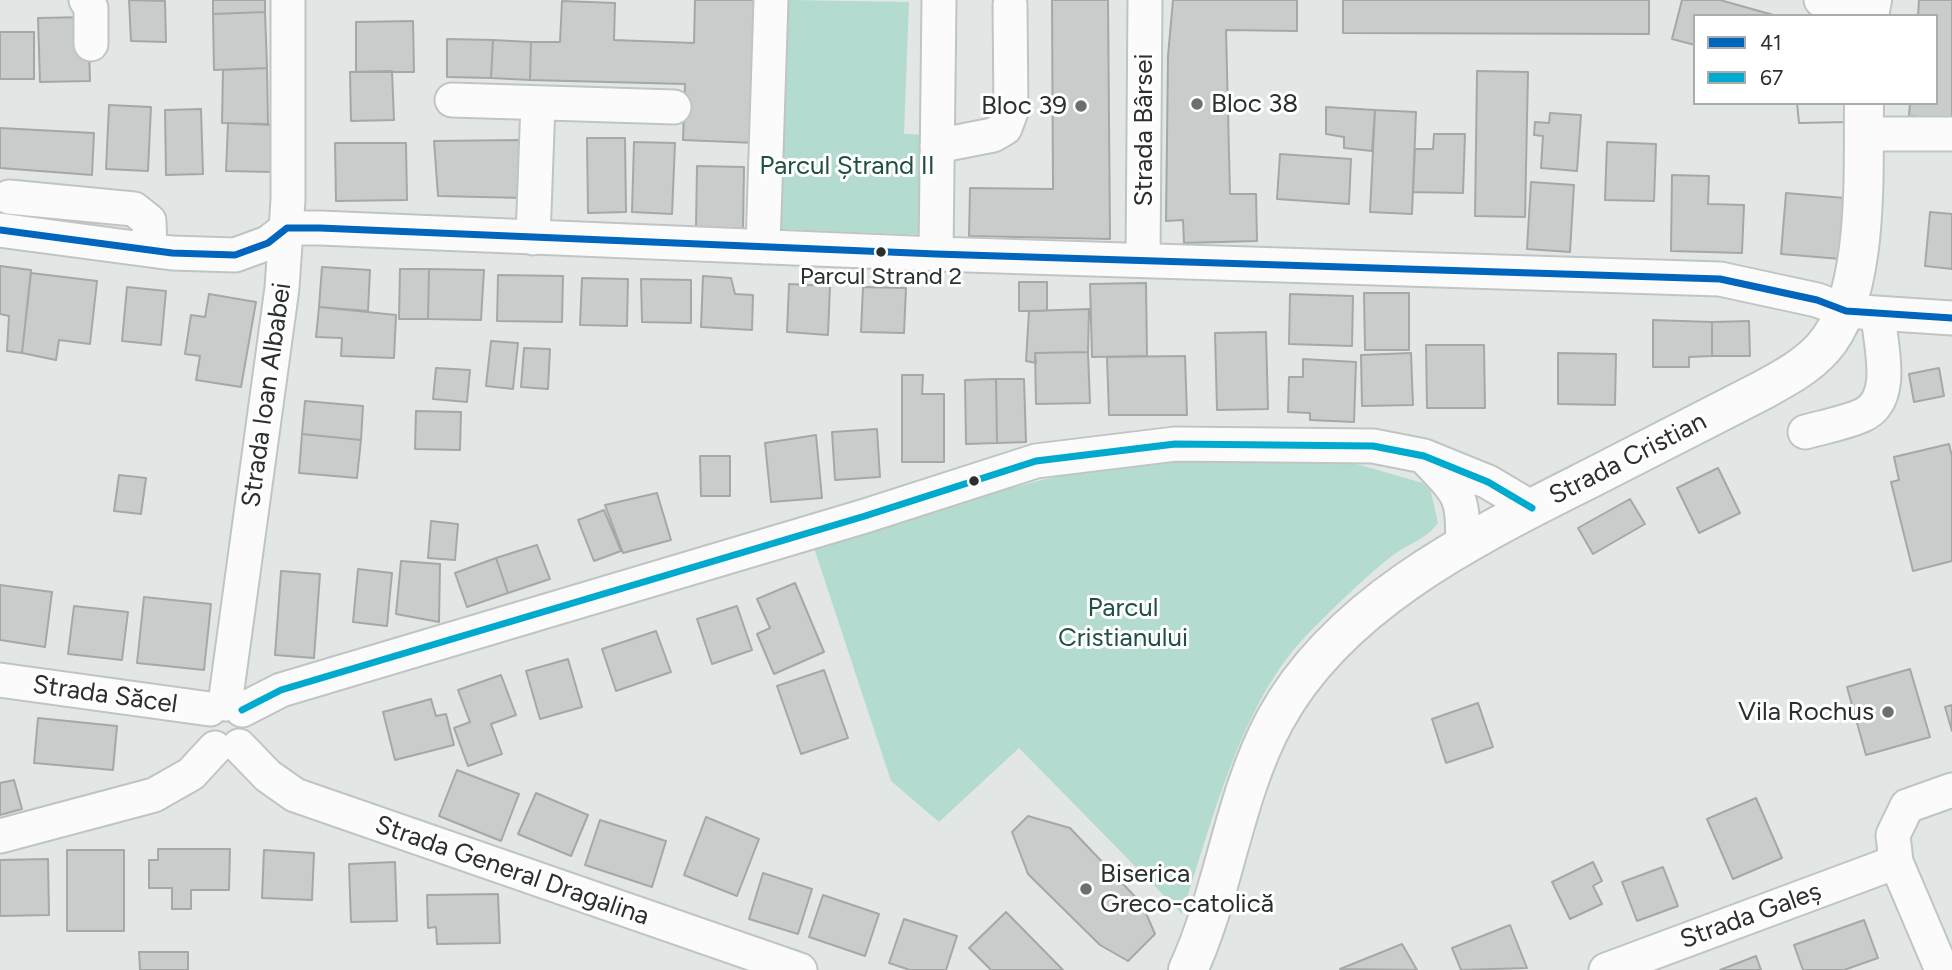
<!DOCTYPE html>
<html>
<head>
<meta charset="utf-8">
<style>
  body { margin:0 }
  #map { position:relative; width:1952px; height:970px; overflow:hidden; background:#e2e7e5; font-family:Figtree,sans-serif }
  canvas { display:block }
  .legend { position:absolute; left:1693px; top:14px; width:245px; height:91px; box-sizing:border-box; background:#fff; border:2px solid #aaacab; margin:0; padding:9px 12px; list-style:none; font-size:21px; color:#2b2f2e }
  .legend li { display:flex; align-items:center; gap:14px; height:35px }
  .legend b { width:35px; border:2px solid #aaacab }
</style>
</head>
<body>
<div id="map">
<canvas width="1952" height="970"></canvas>
<ul class="legend">
<li><b style="height:9px;background:#0065bd"></b>41</li>
<li><b style="height:9px;background:#00a9ce"></b>67</li>
</ul>
</div>
<script>
const context = document.querySelector('canvas').getContext('2d');
context.lineJoin = 'round';
function fill(path, color) {
  context.fillStyle = color;
  context.fill(path, 'evenodd');
}
function trace(path, color, width, dash) {
  context.strokeStyle = color;
  context.lineWidth = width;
  context.lineCap = dash ? 'butt' : 'round';
  context.setLineDash(dash || []);
  context.stroke(path);
}
function drawText(font, color, halo, rows, align = 'center') {
  context.font = font + ' Figtree,sans-serif';
  context.lineWidth = 6;
  context.setLineDash([]);
  context.textBaseline = 'middle';
  context.strokeStyle = halo;
  context.fillStyle = color;
  for (const [text, x, y, turn = 0] of rows) {
    context.save();
    context.translate(x, y);
    context.rotate((+turn || 0) * Math.PI / 180);
    context.textAlign = isNaN(turn) ? turn : align;
    if (halo) context.strokeText(text, 0, 0);
    context.fillText(text, 0, 0);
    context.restore();
  }
}
fill(new Path2D(`
  M 789,0 L 909,2 L 904,134 L 930,135 L 927,235 L 781,229 Z
  M 1164,456 L 1332,457 L 1423,483 L 1431,492 L 1438,523 C 1426,539 1412,542 1396,553 C 1370,572 1328,613 1305,637 C 1240,705 1211,826 1182,914 L 1019,748 L 939,822 L 891,781 L 814,548 C 932,512 1041,473 1164,456 Z`), '#b4dbcf');
const building = new Path2D(`
  M 129,0 L 165,1 L 166,42 L 131,41 Z
  M 213,0 L 265,0 L 265,12 L 213,14 Z
  M 695,0 L 761,0 L 756,143 L 683,140 L 685,84 L 530,80 L 531,42 L 560,42 L 562,1 L 615,3 L 614,40 L 694,43 Z
  M 1052,0 L 1108,0 L 1110,239 L 969,236 L 970,188 L 1053,189 Z
  M 1173,0 L 1297,0 L 1297,31 L 1226,30 L 1230,194 L 1256,194 L 1257,241 L 1184,243 L 1183,220 L 1166,221 L 1168,56 Z
  M 1343,0 L 1649,0 L 1649,34 L 1343,33 Z
  M 1682,0 L 1720,0 L 1777,16 L 1695,16 L 1695,45 L 1672,39 Z
  M 1919,0 L 1952,0 L 1952,120 L 1909,116 L 1910,103 L 1936,103 L 1936,16 L 1918,16 Z
  M 265,12 L 267,68 L 214,70 L 213,14 Z
  M 88,17 L 90,81 L 40,82 L 38,18 Z
  M 413,21 L 414,72 L 356,72 L 356,22 Z
  M 0,32 L 34,32 L 34,79 L 0,79 Z
  M 447,39 L 493,40 L 491,78 L 447,77 Z
  M 493,40 L 531,42 L 530,80 L 491,78 Z
  M 267,68 L 268,124 L 222,123 L 223,70 Z
  M 392,71 L 394,120 L 351,121 L 350,72 Z
  M 1477,71 L 1528,72 L 1525,217 L 1475,216 Z
  M 1797,103 L 1848,103 L 1848,122 L 1799,123 Z
  M 1797,103 L 1848,103 L 1848,122 L 1799,123 Z
  M 109,105 L 151,107 L 148,171 L 106,169 Z
  M 1326,107 L 1375,110 L 1372,151 L 1344,148 L 1344,137 L 1326,134 Z
  M 201,109 L 203,174 L 166,175 L 165,110 Z
  M 1375,110 L 1416,112 L 1412,214 L 1370,212 Z
  M 1550,113 L 1581,115 L 1577,171 L 1541,168 L 1543,136 L 1534,135 L 1535,122 L 1549,123 Z
  M 228,123 L 273,125 L 272,172 L 226,171 Z
  M 0,128 L 94,133 L 92,175 L 0,168 Z
  M 1434,134 L 1465,134 L 1463,193 L 1413,192 L 1415,149 L 1433,149 Z
  M 587,138 L 625,138 L 626,212 L 588,213 Z
  M 520,140 L 523,198 L 438,196 L 434,141 Z
  M 634,142 L 675,143 L 672,214 L 632,212 Z
  M 1607,142 L 1656,144 L 1654,201 L 1605,200 Z
  M 335,143 L 406,143 L 407,200 L 336,201 Z
  M 1280,154 L 1351,159 L 1349,204 L 1277,199 Z
  M 697,166 L 744,167 L 743,229 L 696,228 Z
  M 1672,175 L 1709,176 L 1708,204 L 1744,205 L 1742,253 L 1671,251 Z
  M 1531,182 L 1574,185 L 1570,252 L 1527,249 Z
  M 1786,193 L 1845,198 L 1841,259 L 1781,254 Z
  M 1930,212 L 1952,214 L 1952,269 L 1925,266 Z
  M 0,266 L 31,270 L 22,353 L 7,351 L 9,316 L 0,314 Z
  M 322,267 L 370,270 L 368,311 L 319,307 Z
  M 400,269 L 429,269 L 428,319 L 399,319 Z
  M 429,269 L 484,270 L 481,320 L 428,319 Z
  M 31,273 L 97,281 L 90,344 L 59,340 L 56,360 L 22,353 Z
  M 498,275 L 563,276 L 562,322 L 497,321 Z
  M 703,276 L 731,278 L 735,294 L 753,295 L 752,330 L 701,327 Z
  M 582,278 L 628,279 L 627,326 L 580,325 Z
  M 641,279 L 691,280 L 691,323 L 642,322 Z
  M 1019,282 L 1047,282 L 1047,311 L 1019,311 Z
  M 1146,283 L 1147,356 L 1092,357 L 1090,284 Z
  M 789,284 L 830,286 L 828,335 L 787,332 Z
  M 127,287 L 166,291 L 161,345 L 122,341 Z
  M 863,287 L 906,288 L 904,333 L 861,332 Z
  M 1364,293 L 1409,293 L 1409,350 L 1365,350 Z
  M 209,294 L 256,302 L 241,387 L 196,380 L 200,356 L 185,354 L 191,315 L 205,317 Z
  M 1290,294 L 1353,296 L 1352,346 L 1289,344 Z
  M 319,307 L 396,315 L 394,358 L 341,356 L 342,338 L 316,337 Z
  M 1089,309 L 1088,352 L 1035,353 L 1036,363 L 1026,361 L 1029,311 Z
  M 1653,320 L 1712,322 L 1712,356 L 1689,357 L 1689,367 L 1653,367 Z
  M 1749,321 L 1750,356 L 1712,356 L 1712,322 Z
  M 1266,332 L 1268,409 L 1217,410 L 1215,333 Z
  M 491,341 L 518,343 L 513,389 L 486,386 Z
  M 1426,345 L 1484,345 L 1485,408 L 1427,408 Z
  M 524,348 L 550,349 L 548,389 L 521,387 Z
  M 1088,352 L 1090,403 L 1036,404 L 1035,353 Z
  M 1411,353 L 1413,405 L 1362,406 L 1361,355 Z
  M 1558,353 L 1616,354 L 1615,405 L 1558,404 Z
  M 1185,356 L 1187,415 L 1109,415 L 1107,357 Z
  M 1303,359 L 1356,362 L 1354,422 L 1310,420 L 1310,413 L 1288,412 L 1289,377 L 1303,377 Z
  M 436,368 L 470,370 L 467,402 L 433,399 Z
  M 1939,368 L 1944,396 L 1914,402 L 1909,374 Z
  M 902,375 L 923,375 L 922,394 L 944,394 L 944,462 L 902,462 Z
  M 996,379 L 997,443 L 966,444 L 965,380 Z
  M 996,379 L 1024,379 L 1026,442 L 997,443 Z
  M 305,401 L 363,406 L 361,440 L 302,434 Z
  M 416,411 L 461,412 L 460,450 L 415,449 Z
  M 877,429 L 880,477 L 835,480 L 832,432 Z
  M 302,434 L 361,440 L 357,478 L 299,473 Z
  M 816,435 L 822,498 L 771,502 L 765,443 Z
  M 1949,444 L 1952,456 L 1952,561 L 1913,571 L 1891,482 L 1899,480 L 1894,457 Z
  M 700,456 L 730,456 L 730,496 L 701,496 Z
  M 1718,468 L 1740,513 L 1699,533 L 1677,488 Z
  M 119,475 L 146,478 L 141,514 L 114,511 Z
  M 657,493 L 671,540 L 623,553 L 605,505 Z
  M 1630,499 L 1645,524 L 1593,554 L 1578,528 Z
  M 604,510 L 621,551 L 594,561 L 578,520 Z
  M 431,521 L 458,524 L 455,560 L 428,558 Z
  M 537,545 L 550,579 L 508,593 L 496,558 Z
  M 496,558 L 508,593 L 467,607 L 455,573 Z
  M 401,561 L 440,564 L 439,622 L 396,614 Z
  M 358,569 L 392,573 L 387,626 L 353,622 Z
  M 281,571 L 320,574 L 314,658 L 275,655 Z
  M 795,583 L 824,652 L 774,674 L 757,634 L 770,628 L 757,599 Z
  M 0,585 L 52,592 L 45,647 L 0,640 Z
  M 144,597 L 211,604 L 204,670 L 137,663 Z
  M 74,606 L 128,612 L 122,660 L 68,654 Z
  M 737,606 L 752,650 L 712,664 L 697,619 Z
  M 656,631 L 671,672 L 616,691 L 602,649 Z
  M 568,659 L 582,707 L 540,719 L 526,671 Z
  M 1910,669 L 1930,737 L 1866,755 L 1847,687 Z
  M 824,670 L 848,738 L 801,754 L 777,686 Z
  M 501,675 L 516,715 L 491,724 L 502,754 L 468,766 L 454,728 L 470,722 L 458,690 Z
  M 431,699 L 436,716 L 446,714 L 454,745 L 395,760 L 383,712 Z
  M 1478,703 L 1493,747 L 1446,763 L 1432,719 Z
  M 1952,705 L 1952,731 L 1945,707 Z
  M 38,718 L 117,726 L 113,770 L 34,763 Z
  M 457,770 L 519,794 L 501,841 L 439,816 Z
  M 14,780 L 22,809 L 0,815 L 0,783 Z
  M 536,793 L 588,815 L 571,856 L 518,834 Z
  M 1756,798 L 1782,858 L 1733,879 L 1707,819 Z
  M 1028,816 L 1070,828 L 1142,904 L 1155,934 L 1128,961 L 1100,945 L 1028,874 L 1012,832 Z
  M 706,817 L 759,839 L 737,896 L 684,875 Z
  M 600,820 L 666,841 L 652,887 L 585,865 Z
  M 158,849 L 230,849 L 229,890 L 191,890 L 191,909 L 172,909 L 172,888 L 149,888 L 149,860 L 158,860 Z
  M 67,850 L 124,850 L 124,931 L 67,931 Z
  M 264,850 L 314,853 L 312,900 L 262,898 Z
  M 48,859 L 49,915 L 0,916 L 0,860 Z
  M 395,862 L 397,921 L 351,922 L 349,864 Z
  M 1593,862 L 1602,881 L 1593,886 L 1602,904 L 1570,919 L 1552,882 Z
  M 1663,867 L 1678,906 L 1637,921 L 1622,882 Z
  M 763,873 L 812,889 L 798,934 L 749,919 Z
  M 498,894 L 500,943 L 437,944 L 436,927 L 428,928 L 427,895 Z
  M 823,895 L 879,914 L 865,956 L 809,937 Z
  M 1006,912 L 1063,970 L 991,970 L 969,948 Z
  M 904,919 L 957,936 L 946,970 L 910,970 L 889,963 Z
  M 1864,920 L 1878,958 L 1844,970 L 1803,970 L 1794,945 Z
  M 1510,925 L 1527,968 L 1461,970 L 1452,948 Z
  M 1402,944 L 1417,970 L 1340,969 Z
  M 139,952 L 188,952 L 188,970 L 140,970 Z
  M 1756,956 L 1761,970 L 1720,970 Z`);
fill(building, '#c8ccca');
trace(building, '#a4a8a6', 2);
const minor = new Path2D(`
  M 86,0 L 91,8 L 91,44
  M 1821,0 L 1869,15
  M 452,100 L 674,107
  M 1864,134 L 1952,134
  M 937,146 L 993,135 L 1005,128 L 1011,112 L 1010,5
  M 9,197 L 134,209 L 149,221 L 150,250
  M 0,230 L 172,253 L 235,255 L 268,243 L 287,228 L 320,228 L 936,254 L 1720,279 L 1817,300 L 1846,311 L 1952,318
  M 533,238 L 538,103
  M 763,247 L 771,0
  M 936,254 L 939,0
  M 1143,260 L 1145,0
  M 1805,432 C 1823,427 1845,423 1863,415 C 1897,399 1880,344 1878,314
  M 1428,461 C 1464,499 1462,497 1463,548
  M 0,680 L 210,709
  M 225,704 L 282,288 L 288,200 L 288,0
  M 242,710 L 281,690 L 865,516 L 1036,461 L 1175,444 L 1373,446 L 1424,456 L 1488,482 L 1532,508
  M 239,746 L 268,776 L 295,795 L 800,970
  M 0,836 L 154,795 L 191,774 L 215,748
  M 1606,970 L 1896,862
  M 1942,970 L 1896,862 L 1893,835 L 1907,806 L 1952,790`);
const major = new Path2D(`
  M 1869,16 L 1872,0
  M 1188,970 C 1225,889 1233,798 1275,720 C 1339,602 1476,536 1591,478 C 1648,449 1704,420 1761,391 C 1783,379 1806,367 1823,348 C 1870,296 1863,172 1864,103`);
trace(minor, '#c0c4c2', 37);
trace(major, '#c0c4c2', 42);
trace(minor, '#fbfbfb', 33);
trace(major, '#fbfbfb', 38);
trace(new Path2D(`
  M 0,230 L 172,253 L 235,255 L 268,243 L 287,228 L 320,228 L 936,254 L 1720,279 L 1817,300 L 1846,311 L 1952,318`), '#0065bd', 7);
trace(new Path2D(`
  M 242,710 L 281,690 L 865,516 L 1036,461 L 1175,444 L 1373,446 L 1424,456 L 1488,482 L 1532,508`), '#00a9ce', 7);
for (const [x, y, r, color] of [
  [1197,104,7,"#6b6f6e"],
  [1081,106,7,"#6b6f6e"],
  [881,252,6,"#2b2f2e"],
  [974,481,6,"#2b2f2e"],
  [1888,712,7,"#6b6f6e"],
  [1086,889,7,"#6b6f6e"]
]) {
  const dot = new Path2D();
  dot.arc(x, y, r, 0, 2 * Math.PI);
  context.fillStyle = color;
  context.fill(dot);
  trace(dot, '#fff', 2.5);
}
drawText('24px', '#2b2f2e', '#fff', [
  ["Parcul Strand 2",881,277]
]);
drawText('26px', '#2b2f2e', '#fff', [
  ["Bloc 38",1211,104],
  ["Bloc 39",1067,106,"right"],
  ["Vila Rochus",1874,712,"right"],
  ["Biserica",1100,874],
  ["Greco-catolică",1100,904]
], 'left');
drawText('26px', '#2b2f2e', '#fff', [
  ["Strada Bârsei",1144,130,-90],
  ["Strada Ioan Albabei",267,395,-82],
  ["Strada Cristian",1628,459,-27],
  ["Strada Săcel",105,695,8],
  ["Strada General Dragalina",512,871,19],
  ["Strada Galeș",1751,916,-20]
]);
drawText('26px', '#205044', '#fff', [
  ["Parcul Ștrand II",847,166],
  ["Parcul",1123,608],
  ["Cristianului",1123,638]
]);
</script>
</body>
</html>
